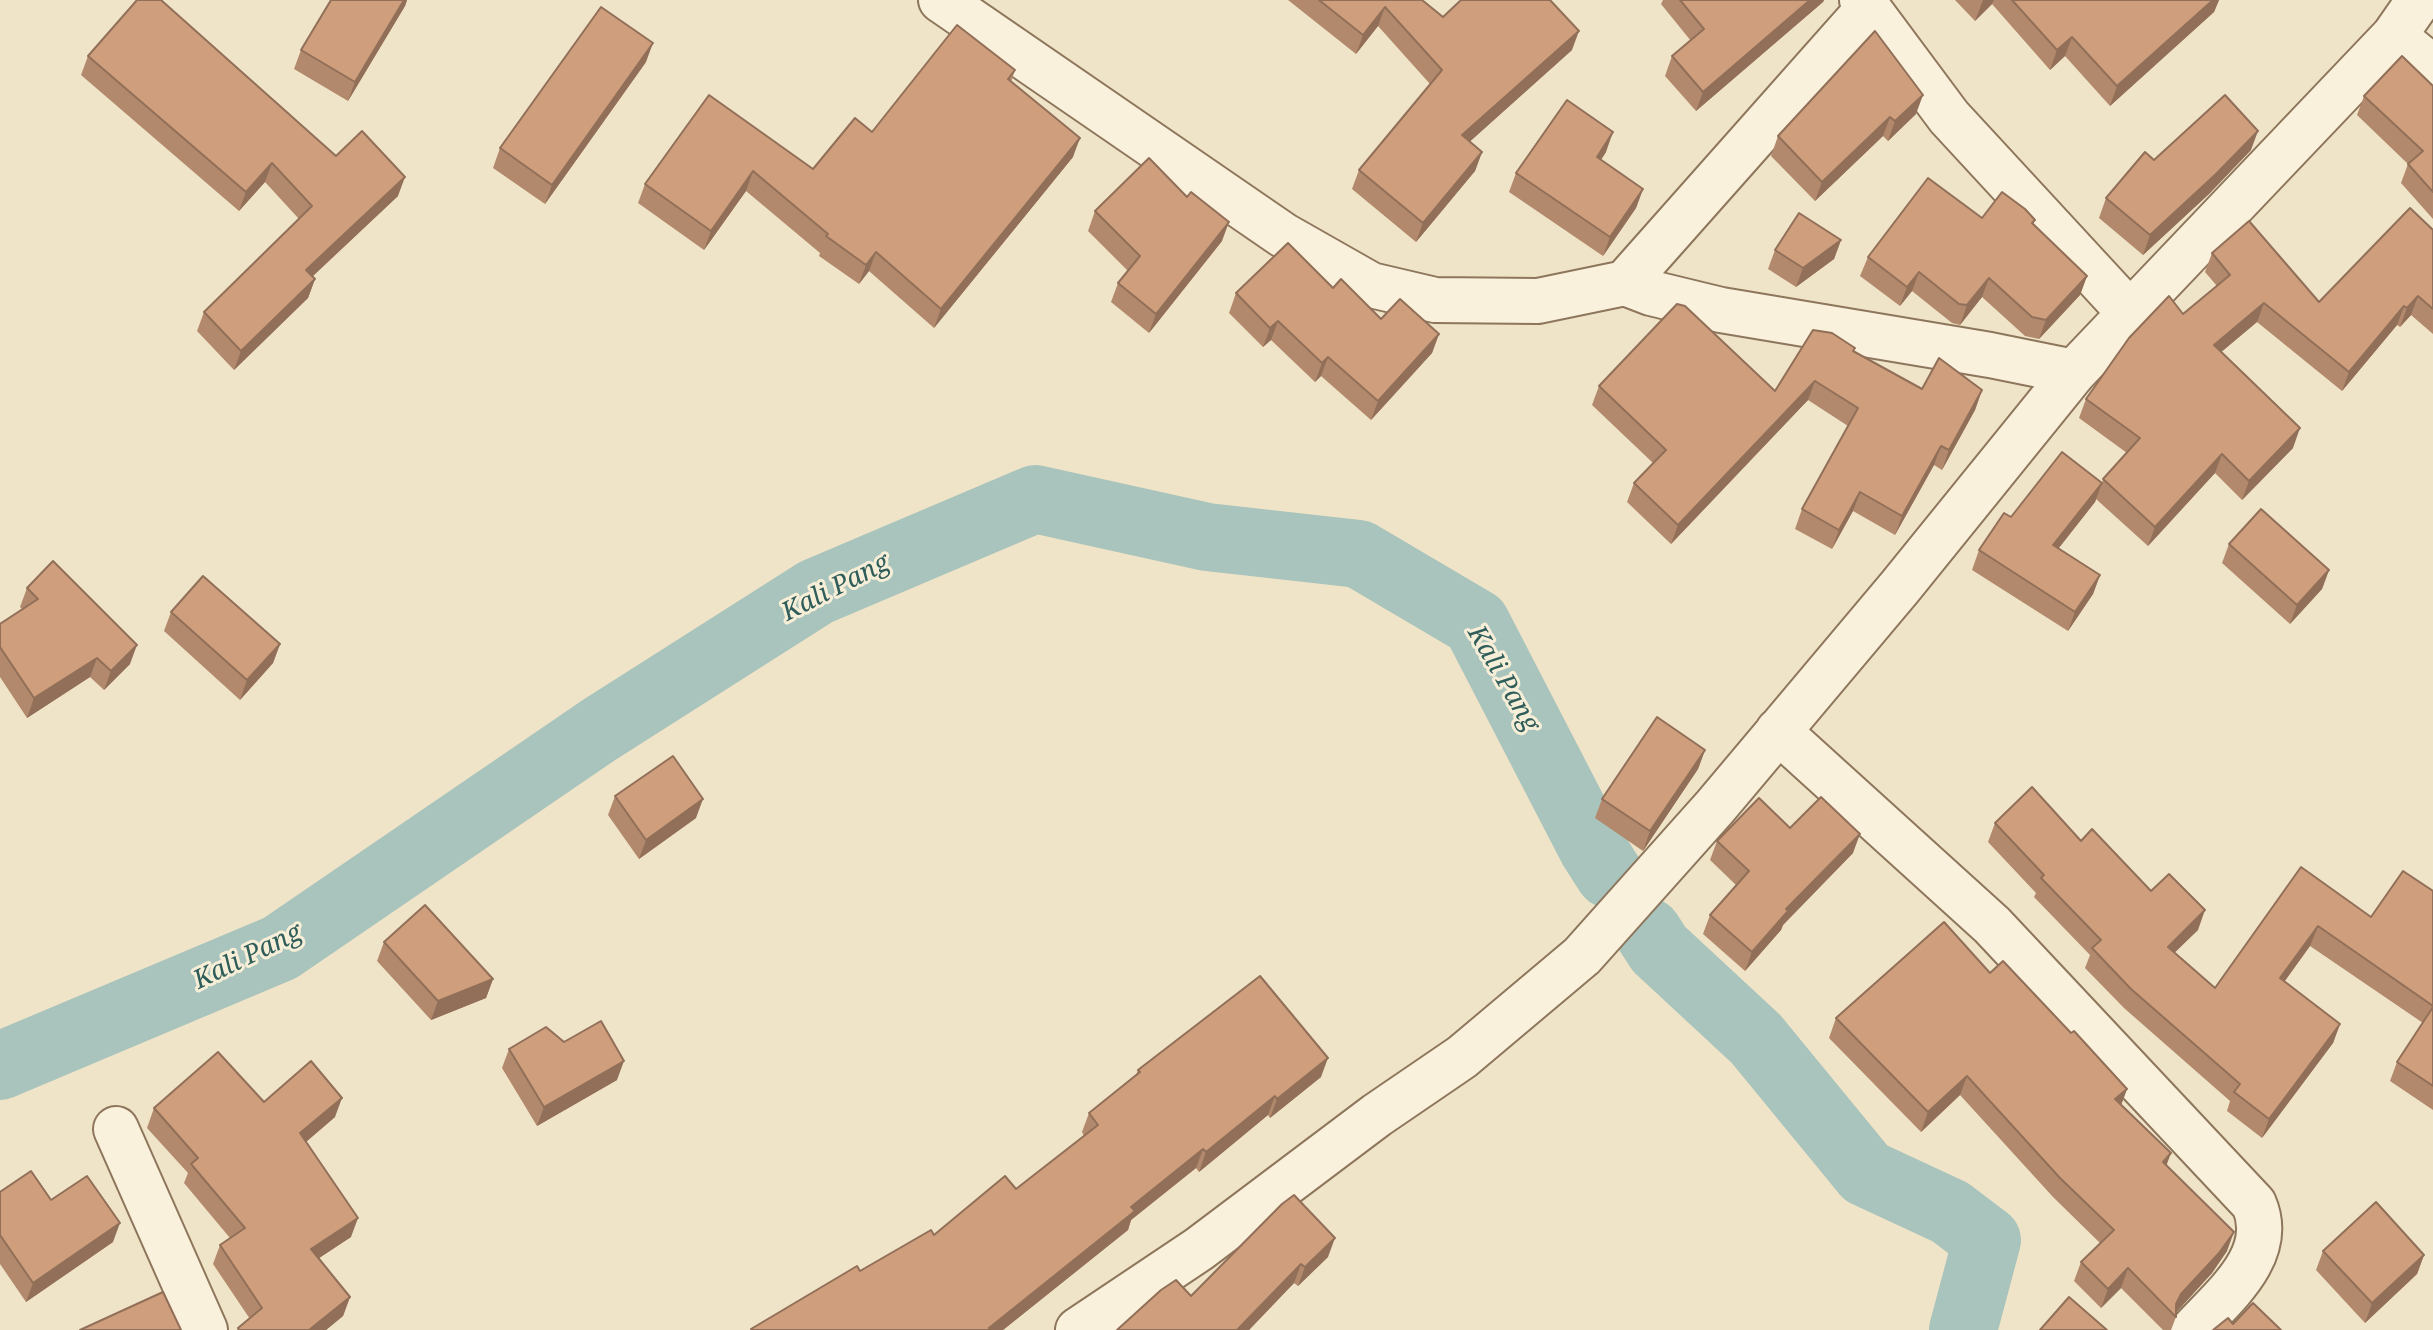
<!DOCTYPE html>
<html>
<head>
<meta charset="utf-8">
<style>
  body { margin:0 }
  canvas { display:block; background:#f0e4c8 }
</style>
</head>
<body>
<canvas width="2433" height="1330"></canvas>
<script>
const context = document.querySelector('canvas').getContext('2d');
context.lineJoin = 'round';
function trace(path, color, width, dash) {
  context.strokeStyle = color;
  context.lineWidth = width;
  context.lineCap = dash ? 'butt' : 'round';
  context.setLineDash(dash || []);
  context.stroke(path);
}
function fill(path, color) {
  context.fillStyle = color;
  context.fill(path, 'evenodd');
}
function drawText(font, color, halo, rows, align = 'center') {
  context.font = font + ' "Noto Serif",serif';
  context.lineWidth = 6;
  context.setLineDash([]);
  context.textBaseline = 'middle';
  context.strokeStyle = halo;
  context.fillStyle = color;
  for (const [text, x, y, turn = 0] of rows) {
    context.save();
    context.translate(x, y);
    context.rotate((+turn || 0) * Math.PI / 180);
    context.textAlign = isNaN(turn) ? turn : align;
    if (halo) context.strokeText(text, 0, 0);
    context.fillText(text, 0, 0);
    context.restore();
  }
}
trace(new Path2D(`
  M 1648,932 L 1659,949 L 1756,1039 L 1866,1173 L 1950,1212 L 1987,1240 L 1963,1330
  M 0,1066 L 280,948 L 599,730 L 816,592 L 1035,499 L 1207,537 L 1359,554 L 1476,623 L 1593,849 L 1609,874`), '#a9c4bc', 68);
const minor = new Path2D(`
  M 941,0 L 1283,235 L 1371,285 L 1435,300 L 1538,301 L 1625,283 L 1651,293 L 1721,310 L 1990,355 L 2074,372
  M 1862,0 L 1949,117 L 2130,313
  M 2394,36 L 2433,68
  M 1625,283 L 1868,9
  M 1778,731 L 1992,925 L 2254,1204 C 2276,1255 2224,1296 2193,1330
  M 116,1129 L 205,1330
  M 1078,1330 L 1199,1249 L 1377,1115 L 1462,1057 L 1582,956 L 1715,807 L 1900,587 L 2074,372 L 2394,36 L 2419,0`);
trace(minor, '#8d765c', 48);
trace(minor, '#faf1dc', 44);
fill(new Path2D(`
  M 331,0 L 407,0 L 405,6 L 348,101 L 294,69 L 301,50 Z
  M 1288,0 L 1422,0 L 1443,17 L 1572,50 L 1470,141 L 1482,152 L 1475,171 L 1416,242 L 1352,189 L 1359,170 L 1430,84 L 1378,26 L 1356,54 Z
  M 1663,0 L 1824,0 L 1823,2 L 1696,111 L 1665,76 L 1672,56 L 1691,41 L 1661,4 Z
  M 1955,0 L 2219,0 L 2214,12 L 2110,106 L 2065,56 L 2050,70 L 1992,4 L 1975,21 Z
  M 1875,31 L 1916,114 L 1888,141 L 1883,136 L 1815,201 L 1771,156 L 1778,136 Z
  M 88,56 L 336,156 L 398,196 L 313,276 L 315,279 L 308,298 L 234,370 L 197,331 L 204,312 L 299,219 L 265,182 L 239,211 L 81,75 Z
  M 646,62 L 545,204 L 493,168 L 500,148 Z
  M 1015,70 L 1011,82 L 1073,157 L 934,328 L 869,271 L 859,284 L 819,256 L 820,253 L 746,191 L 704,250 L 638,203 L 645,184 L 709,95 L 813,169 L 872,132 Z
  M 2433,86 L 2433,219 L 2401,183 L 2408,164 L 2357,115 L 2364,96 Z
  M 2251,150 L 2209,194 L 2143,255 L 2099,218 L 2106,198 L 2154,160 Z
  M 1606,152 L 1601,160 L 1643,189 L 1636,208 L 1603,256 L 1509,192 L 1516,173 Z
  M 1095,211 L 1222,241 L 1149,333 L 1111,302 L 1118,283 L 1128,271 L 1088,231 Z
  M 1982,218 L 2035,220 L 2033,224 L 2087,276 L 2080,295 L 2039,339 L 2025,336 L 1982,297 L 1960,325 L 1952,323 L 1912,291 L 1900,306 L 1860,276 L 1868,257 Z
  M 2433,230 L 2433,334 L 2411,315 L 2400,327 L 2397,325 L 2342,391 L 2257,322 L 2221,352 L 2293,448 L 2242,500 L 2215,473 L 2148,546 L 2096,499 L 2095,502 L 2059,548 L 2100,575 L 2093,594 L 2068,631 L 1972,570 L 1979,550 L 2011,517 L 2102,483 L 2103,479 L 2127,453 L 2079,418 L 2086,399 L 2217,286 L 2205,272 L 2212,253 L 2319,302 Z
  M 1841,240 L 1834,259 L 1796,287 L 1768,269 L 1775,250 Z
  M 1333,288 L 1381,319 L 1439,334 L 1432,353 L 1371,420 L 1321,376 L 1315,382 L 1271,340 L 1263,347 L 1229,313 L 1236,293 Z
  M 1854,351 L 1922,389 L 1982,390 L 1975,410 L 1942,470 L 1934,465 L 1895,535 L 1853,511 L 1832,549 L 1795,529 L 1802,509 L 1848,426 L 1808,400 L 1671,544 L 1627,502 L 1634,483 L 1653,463 L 1592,405 L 1599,386 L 1775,391 Z
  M 2229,544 L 2329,570 L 2322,589 L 2290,624 L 2222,563 Z
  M 27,588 L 130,664 L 104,690 L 90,677 L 27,718 L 0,677 L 0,624 L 22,609 L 20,607 Z
  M 171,612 L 280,644 L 273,663 L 240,700 L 164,631 Z
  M 1705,750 L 1698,769 L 1643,851 L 1595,818 L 1602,799 Z
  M 615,796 L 696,818 L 639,859 L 608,815 Z
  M 1995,823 L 2081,841 L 2151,891 L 2198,930 L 2174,952 L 2215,988 L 2301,867 L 2371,917 L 2433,891 L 2433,1110 L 2390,1081 L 2397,1062 L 2423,1023 L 2310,946 L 2285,981 L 2340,1024 L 2333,1043 L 2262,1138 L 2227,1111 L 2230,1101 L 2124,1008 L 2085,968 L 2090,955 L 2034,897 L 2036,893 L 1988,842 Z
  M 1790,828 L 1853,853 L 1783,925 L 1781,930 L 1745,971 L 1703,934 L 1710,915 L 1736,885 L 1710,860 L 1717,841 Z
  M 384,942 L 493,979 L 486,998 L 431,1020 L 377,961 Z
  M 1990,973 L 2071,1033 L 2127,1089 L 2121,1105 L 2227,1251 L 2212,1273 L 2176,1312 L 2176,1317 L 2171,1330 L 2163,1330 L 2121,1288 L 2101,1308 L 2074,1281 L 2081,1262 L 2100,1243 L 2053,1197 L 1960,1095 L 1921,1132 L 1829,1038 L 1836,1018 Z
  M 564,1042 L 617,1080 L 537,1126 L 502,1068 L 509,1049 Z
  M 1138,1070 L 1321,1077 L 1270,1118 L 1268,1115 L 1199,1172 L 1196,1168 L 1131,1220 L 1128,1230 L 1003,1330 L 751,1330 L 860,1271 L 934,1235 L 1016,1189 L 1084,1136 L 1082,1132 L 1089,1113 L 1136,1075 Z
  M 264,1102 L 335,1117 L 306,1142 L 351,1237 L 319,1258 L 350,1297 L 343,1316 L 326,1330 L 237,1330 L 250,1319 L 213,1264 L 220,1245 L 230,1238 L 184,1183 L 188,1173 L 147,1128 L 154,1108 Z
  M 0,1192 L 51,1200 L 113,1242 L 26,1302 L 0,1264 Z
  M 2323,1251 L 2424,1255 L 2417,1274 L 2365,1323 L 2316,1270 Z
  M 1328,1257 L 1298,1286 L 1294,1283 L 1249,1330 L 1191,1296 Z`), '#b2896c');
fill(new Path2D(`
  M 404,0 L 407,0 L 405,6 L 348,101 L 355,82 Z
  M 1810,0 L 1824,0 L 1823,2 L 1696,111 L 1703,92 Z
  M 1983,0 L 1994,0 L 1992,4 L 1975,21 Z
  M 2213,0 L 2219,0 L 2214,12 L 2110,106 L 2117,86 Z
  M 1385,7 L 1378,26 L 1356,54 L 1363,35 Z
  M 1579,31 L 1572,50 L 1455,155 L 1462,135 Z
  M 2072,37 L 2065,56 L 2050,70 L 2057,50 Z
  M 653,43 L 646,62 L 545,204 L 552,185 Z
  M 1923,95 L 1916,114 L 1888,141 L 1895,121 Z
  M 1890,117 L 1883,136 L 1815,201 L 1822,182 Z
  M 2258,131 L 2251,150 L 2209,194 L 2143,255 L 2150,235 Z
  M 1613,132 L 1606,152 L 1590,176 L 1597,157 Z
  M 1080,138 L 1073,157 L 934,328 L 941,309 Z
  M 1482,152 L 1475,171 L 1416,242 L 1423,223 Z
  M 272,163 L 265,182 L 239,211 L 246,192 Z
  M 753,171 L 746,191 L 704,250 L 711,231 Z
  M 405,177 L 398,196 L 299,289 L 306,270 Z
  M 1643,189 L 1636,208 L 1603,256 L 1610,237 Z
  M 1229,222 L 1222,241 L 1149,333 L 1156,314 Z
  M 1841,240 L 1834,259 L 1796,287 L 1803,268 Z
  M 876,252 L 869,271 L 859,284 L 866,265 Z
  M 1919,272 L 1912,291 L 1900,306 L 1907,287 Z
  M 2087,276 L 2080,295 L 2039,339 L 2046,320 Z
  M 1989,278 L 1982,297 L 1960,325 L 1967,305 Z
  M 315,279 L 308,298 L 234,370 L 241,351 Z
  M 2418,296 L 2411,315 L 2400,327 L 2407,308 Z
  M 2264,303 L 2257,322 L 2207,364 L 2214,345 Z
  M 2404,306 L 2397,325 L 2342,391 L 2349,372 Z
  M 1278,321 L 1271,340 L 1263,347 L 1270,328 Z
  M 1439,334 L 1432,353 L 1371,420 L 1378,401 Z
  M 1328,357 L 1321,376 L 1315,382 L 1322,363 Z
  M 1815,381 L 1808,400 L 1671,544 L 1678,525 Z
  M 1982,390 L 1975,410 L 1942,470 L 1949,450 Z
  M 2300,428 L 2293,448 L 2242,500 L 2249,481 Z
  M 1941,446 L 1934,465 L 1895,535 L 1902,516 Z
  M 2222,454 L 2215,473 L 2148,546 L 2155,527 Z
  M 2102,483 L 2095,502 L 2046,564 L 2053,545 Z
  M 1860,492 L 1853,511 L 1832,549 L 1839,530 Z
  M 2329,570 L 2322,589 L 2290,624 L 2297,605 Z
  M 2100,575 L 2093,594 L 2068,631 L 2075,612 Z
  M 280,644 L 273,663 L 240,700 L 247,680 Z
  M 137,645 L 130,664 L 104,690 L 111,671 Z
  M 97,658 L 90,677 L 27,718 L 34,698 Z
  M 1705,750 L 1698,769 L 1643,851 L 1650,831 Z
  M 703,799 L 696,818 L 639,859 L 646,840 Z
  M 1860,834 L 1853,853 L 1783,925 L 1781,930 L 1745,971 L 1752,952 L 1786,909 Z
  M 2205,910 L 2198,930 L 2161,966 L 2168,947 Z
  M 2318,926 L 2310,946 L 2273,997 L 2280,978 Z
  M 493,979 L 486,998 L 431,1020 L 438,1001 Z
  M 2340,1024 L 2333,1043 L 2262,1138 L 2269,1119 Z
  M 1328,1058 L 1321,1077 L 1270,1118 L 1277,1099 Z
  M 624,1061 L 617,1080 L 537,1126 L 544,1107 Z
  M 1967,1076 L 1960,1095 L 1921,1132 L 1928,1112 Z
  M 2127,1089 L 2120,1108 L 2115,1099 Z
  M 1275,1096 L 1268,1115 L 1199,1172 L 1206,1152 Z
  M 342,1098 L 335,1117 L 293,1153 L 300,1133 Z
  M 1203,1149 L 1196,1168 L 1131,1220 L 1128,1230 L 1003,1330 L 988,1330 L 1131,1207 Z
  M 2171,1153 L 2164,1172 L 2163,1162 Z
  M 358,1218 L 351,1237 L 304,1268 L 311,1249 Z
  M 120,1223 L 113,1242 L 26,1302 L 33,1283 Z
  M 2234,1232 L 2227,1251 L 2212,1273 L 2174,1315 L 2176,1304 L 2181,1294 Z
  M 1335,1238 L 1328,1257 L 1298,1286 L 1305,1267 Z
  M 2424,1255 L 2417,1274 L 2365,1323 L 2372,1303 Z
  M 1301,1264 L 1294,1283 L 1249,1330 L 1237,1330 Z
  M 2128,1268 L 2121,1288 L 2101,1308 L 2108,1289 Z
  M 350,1297 L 343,1316 L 326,1330 L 309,1330 Z`), '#916f58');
const building = new Path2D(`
  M 137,0 L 161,0 L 336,156 L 362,131 L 405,177 L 306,270 L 315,279 L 241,351 L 204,312 L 312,206 L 272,163 L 246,192 L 88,56 Z
  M 331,0 L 404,0 L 355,82 L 301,50 Z
  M 1319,0 L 1422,0 L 1443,17 L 1461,0 L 1550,0 L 1579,31 L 1462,135 L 1482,152 L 1423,223 L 1359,170 L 1442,70 L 1385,7 L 1363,35 Z
  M 1680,0 L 1810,0 L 1703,92 L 1672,56 L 1704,29 Z
  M 2012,0 L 2213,0 L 2117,86 L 2072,37 L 2057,50 Z
  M 601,7 L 653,43 L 552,185 L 500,148 Z
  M 957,25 L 1015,70 L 1008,79 L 1080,138 L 941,309 L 876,252 L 866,265 L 826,236 L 828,234 L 753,171 L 711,231 L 645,184 L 709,95 L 813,169 L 855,118 L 872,132 Z
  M 1875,31 L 1923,95 L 1895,121 L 1890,117 L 1822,182 L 1778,136 Z
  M 2402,56 L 2433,86 L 2433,192 L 2408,164 L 2423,151 L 2364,96 Z
  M 2225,95 L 2258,131 L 2216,174 L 2150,235 L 2106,198 L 2145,152 L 2154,160 Z
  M 1567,100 L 1613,132 L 1597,157 L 1643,189 L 1610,237 L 1516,173 Z
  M 1149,158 L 1187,197 L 1191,192 L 1229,222 L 1156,314 L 1118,283 L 1140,256 L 1095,211 Z
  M 1928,178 L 1982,218 L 2002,192 L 2025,209 L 2035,220 L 2032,223 L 2087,276 L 2046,320 L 2032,317 L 1989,278 L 1967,305 L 1959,304 L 1919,272 L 1907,287 L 1868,257 Z
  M 2410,208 L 2433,230 L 2433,309 L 2418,296 L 2407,308 L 2404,306 L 2349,372 L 2264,303 L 2214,345 L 2300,428 L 2249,481 L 2222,454 L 2155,527 L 2103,479 L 2140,438 L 2086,399 L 2129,338 L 2169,296 L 2183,314 L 2230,275 L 2212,253 L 2249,221 L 2319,302 Z
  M 1799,213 L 1841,240 L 1803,268 L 1775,250 Z
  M 1288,243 L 1333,288 L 1341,279 L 1381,319 L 1400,299 L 1439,334 L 1378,401 L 1328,357 L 1322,363 L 1278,321 L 1270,328 L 1236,293 Z
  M 1677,304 L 1685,306 L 1775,391 L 1813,330 L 1832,333 L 1855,348 L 1853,351 L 1922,389 L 1939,358 L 1982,390 L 1949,450 L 1941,446 L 1902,516 L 1860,492 L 1839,530 L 1802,509 L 1858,408 L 1815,381 L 1678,525 L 1634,483 L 1666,450 L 1599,386 Z
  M 2062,452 L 2102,483 L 2053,545 L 2100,575 L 2075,612 L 1979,550 L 2004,513 L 2011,517 Z
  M 2261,509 L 2329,570 L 2297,605 L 2229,544 Z
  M 53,561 L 137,645 L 111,671 L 97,658 L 34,698 L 0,647 L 0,624 L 38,599 L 27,588 Z
  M 203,576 L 280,644 L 247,680 L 171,612 Z
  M 1657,717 L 1705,750 L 1650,831 L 1602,799 Z
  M 673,756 L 703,799 L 646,840 L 615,796 Z
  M 2032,787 L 2081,841 L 2092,829 L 2151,891 L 2169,874 L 2205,910 L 2168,947 L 2215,988 L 2301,867 L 2371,917 L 2403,871 L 2433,891 L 2433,1006 L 2318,926 L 2280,978 L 2340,1024 L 2269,1119 L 2234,1092 L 2240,1084 L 2131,989 L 2092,948 L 2101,940 L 2041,878 L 2044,875 L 1995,823 Z
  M 1821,797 L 1860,834 L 1786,909 L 1788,911 L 1752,952 L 1710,915 L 1749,871 L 1717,841 L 1759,798 L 1790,828 Z
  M 425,905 L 493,979 L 438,1001 L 384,942 Z
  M 1944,922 L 1990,973 L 2003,961 L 2071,1033 L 2074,1031 L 2127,1089 L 2115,1099 L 2171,1153 L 2163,1162 L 2234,1232 L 2219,1253 L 2181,1294 L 2176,1304 L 2176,1317 L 2128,1268 L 2108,1289 L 2081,1262 L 2114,1230 L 2060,1178 L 1967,1076 L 1928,1112 L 1836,1018 Z
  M 1260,976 L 1328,1058 L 1277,1099 L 1275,1096 L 1206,1152 L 1203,1149 L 1131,1207 L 1135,1211 L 989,1328 L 990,1330 L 752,1330 L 751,1329 L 857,1266 L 860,1271 L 931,1230 L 934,1235 L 1005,1176 L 1016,1189 L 1098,1125 L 1089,1113 L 1140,1072 L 1138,1070 Z
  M 2433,1007 L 2433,1086 L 2397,1062 Z
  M 601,1021 L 624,1061 L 544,1107 L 509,1049 L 546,1027 L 564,1042 Z
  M 218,1052 L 264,1102 L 311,1061 L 342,1098 L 300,1133 L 358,1218 L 311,1249 L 350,1297 L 309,1330 L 239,1330 L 238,1328 L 262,1308 L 220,1245 L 245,1228 L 191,1164 L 198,1158 L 154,1108 Z
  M 31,1171 L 51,1200 L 87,1176 L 120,1223 L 33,1283 L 0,1235 L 0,1192 Z
  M 1294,1195 L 1335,1238 L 1305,1267 L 1301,1264 L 1237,1330 L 1117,1330 L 1161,1290 L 1176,1280 L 1191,1296 L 1282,1204 Z
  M 2376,1202 L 2424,1255 L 2372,1303 L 2323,1251 Z
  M 163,1292 L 181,1330 L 80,1330 Z
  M 2069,1297 L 2107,1330 L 2040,1330 Z
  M 2253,1303 L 2281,1330 L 2213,1330 L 2228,1318 L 2233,1324 Z`);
fill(building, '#cf9f7d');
trace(building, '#916f58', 2);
drawText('italic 26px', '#2f5d5a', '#f7eed8', [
  ["Kali Pang",836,588,-27],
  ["Kali Pang",1503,679,60],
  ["Kali Pang",248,957,-26]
]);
</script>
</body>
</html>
